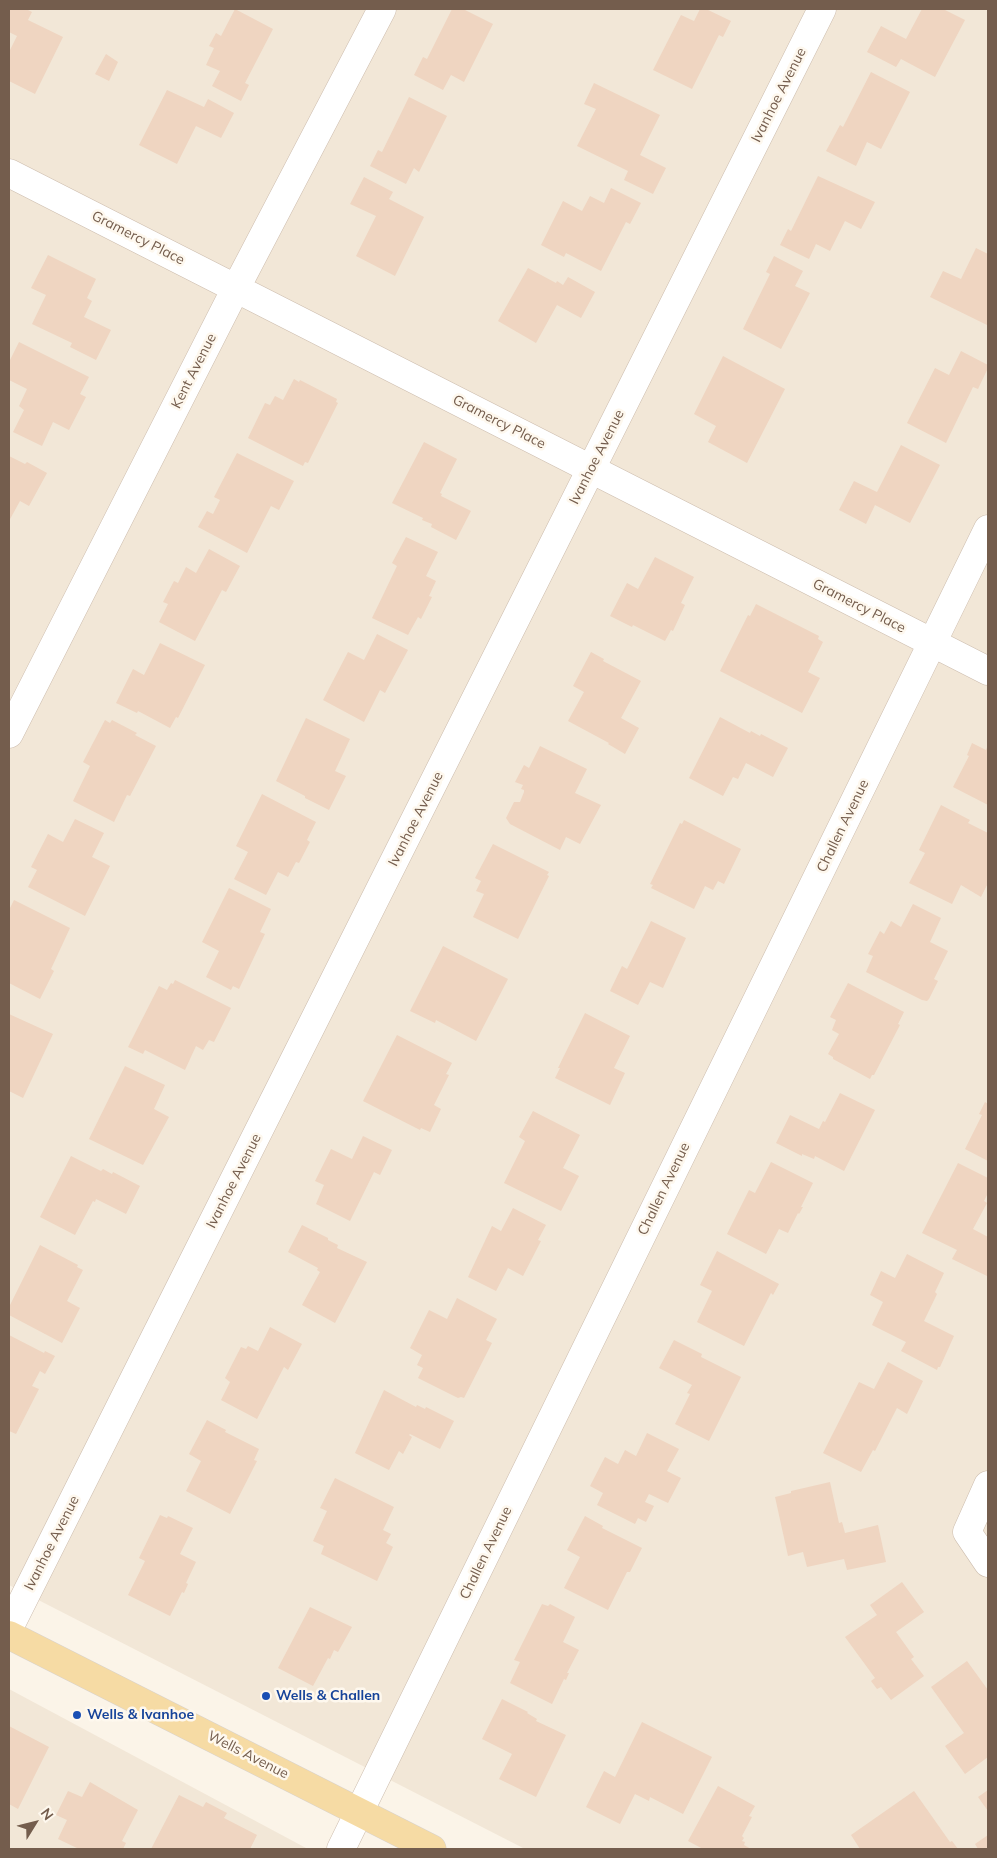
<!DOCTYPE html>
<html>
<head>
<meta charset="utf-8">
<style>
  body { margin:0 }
  #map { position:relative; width:997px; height:1858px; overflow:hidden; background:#fbf4e8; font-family:Mulish,sans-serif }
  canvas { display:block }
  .frame { position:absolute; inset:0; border:10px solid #745d4d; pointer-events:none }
  .north { position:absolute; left:10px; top:1798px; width:50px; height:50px; -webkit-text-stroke:4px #fef8ee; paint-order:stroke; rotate:54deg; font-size:14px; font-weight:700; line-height:20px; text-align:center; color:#745d4d }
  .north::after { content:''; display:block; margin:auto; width:18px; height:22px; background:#745d4d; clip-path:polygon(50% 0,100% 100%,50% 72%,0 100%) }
</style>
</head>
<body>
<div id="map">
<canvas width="997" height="1858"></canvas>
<div class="frame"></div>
<div class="north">N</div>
</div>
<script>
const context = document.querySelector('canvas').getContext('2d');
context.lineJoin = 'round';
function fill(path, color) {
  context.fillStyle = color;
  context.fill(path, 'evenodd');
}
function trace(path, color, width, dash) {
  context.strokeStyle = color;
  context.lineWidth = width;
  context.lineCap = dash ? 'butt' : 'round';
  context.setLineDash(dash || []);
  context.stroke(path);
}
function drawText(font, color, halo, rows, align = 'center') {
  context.font = font + ' Mulish,sans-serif';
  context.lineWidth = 5;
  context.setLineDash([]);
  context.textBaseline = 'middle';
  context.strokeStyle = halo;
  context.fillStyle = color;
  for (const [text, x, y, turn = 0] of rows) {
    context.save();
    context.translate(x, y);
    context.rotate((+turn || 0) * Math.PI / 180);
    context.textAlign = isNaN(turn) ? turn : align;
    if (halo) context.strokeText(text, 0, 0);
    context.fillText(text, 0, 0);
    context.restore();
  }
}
fill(new Path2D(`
  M 9,9 L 988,9 L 988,1849 L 525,1849 L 9,1585 Z
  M 9,1689 L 306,1848 L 305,1849 L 9,1849 Z`), '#f2e7d7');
fill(new Path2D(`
  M 9,9 L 26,9 L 32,12 L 28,20 L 63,37 L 35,94 L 9,81 L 9,52 L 17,36 L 9,32 Z
  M 235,9 L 273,29 L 245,83 L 249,85 L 241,101 L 212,86 L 220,71 L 206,65 L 214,48 L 209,46 L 216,33 L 221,36 Z
  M 452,9 L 463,9 L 493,24 L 464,82 L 451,75 L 443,90 L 414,75 L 423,57 L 427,59 Z
  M 700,9 L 706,9 L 731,21 L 723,37 L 719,35 L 692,89 L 653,70 L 681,15 L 694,21 Z
  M 922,9 L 943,9 L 965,20 L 935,77 L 901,59 L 896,67 L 867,52 L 881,26 L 906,39 Z
  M 106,54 L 118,62 L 109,81 L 95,74 Z
  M 871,72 L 910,92 L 881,149 L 867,142 L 856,166 L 826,151 L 840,125 L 843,127 Z
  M 594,83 L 660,115 L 640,155 L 666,168 L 653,194 L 624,180 L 628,171 L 577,146 L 596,109 L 584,104 Z
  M 167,90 L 204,107 L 208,99 L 234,113 L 221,138 L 196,126 L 177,164 L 139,145 Z
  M 409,97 L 447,116 L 419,172 L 414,168 L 406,184 L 370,166 L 378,150 L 382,152 Z
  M 818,176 L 875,202 L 861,229 L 845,221 L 830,251 L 816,244 L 809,259 L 780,245 L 788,229 L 791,231 Z
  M 364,177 L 393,192 L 389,199 L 424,217 L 395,276 L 356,256 L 376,216 L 350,204 Z
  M 611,188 L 641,203 L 630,224 L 626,222 L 601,271 L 566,253 L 564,257 L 541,245 L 563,201 L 582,211 L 590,196 L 604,203 Z
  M 976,248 L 988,254 L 987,325 L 930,297 L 943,271 L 961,279 Z
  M 48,255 L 96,279 L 87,298 L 92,301 L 84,317 L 111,330 L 96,360 L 70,347 L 72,343 L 32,324 L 46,295 L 31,288 Z
  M 774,256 L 803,271 L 795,286 L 810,293 L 781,349 L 743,329 L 770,274 L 766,272 Z
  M 528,268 L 556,283 L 557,281 L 563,285 L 568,277 L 595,292 L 581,318 L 557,305 L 536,343 L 498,321 Z
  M 19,342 L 89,377 L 80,394 L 86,397 L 69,430 L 53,422 L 42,446 L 13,432 L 24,410 L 19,406 L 27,389 L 9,380 L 9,362 Z
  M 961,351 L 988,365 L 988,368 L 978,389 L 973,387 L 946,443 L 907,423 L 935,368 L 949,375 Z
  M 723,356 L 785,389 L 747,463 L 708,442 L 716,426 L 694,414 Z
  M 294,379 L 299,382 L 300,380 L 337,399 L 336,402 L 338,403 L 308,463 L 305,462 L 303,466 L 248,438 L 265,403 L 270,405 L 275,396 L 283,400 Z
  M 424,442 L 457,459 L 440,493 L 442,494 L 441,496 L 471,511 L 456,540 L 431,527 L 432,524 L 422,520 L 423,518 L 392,503 Z
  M 901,445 L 940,465 L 910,523 L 875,505 L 866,524 L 839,510 L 854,481 L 877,492 Z
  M 237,453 L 294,481 L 279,510 L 271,506 L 247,553 L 198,527 L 207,511 L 213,514 L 220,500 L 214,497 Z
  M 9,456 L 25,464 L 27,462 L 47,473 L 29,506 L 20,501 L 9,521 Z
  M 406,537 L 438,552 L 426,576 L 436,581 L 429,596 L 432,597 L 421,619 L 418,617 L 408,635 L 372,618 L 397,566 L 392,563 Z
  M 209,549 L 240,566 L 226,592 L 222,590 L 195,641 L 159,622 L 168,604 L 163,602 L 174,581 L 178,583 L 186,567 L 196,573 Z
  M 655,557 L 694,577 L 681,603 L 685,605 L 673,631 L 671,630 L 665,641 L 633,625 L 632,627 L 610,616 L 627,583 L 638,589 Z
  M 756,604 L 819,636 L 818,639 L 823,642 L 808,672 L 820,678 L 802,713 L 720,671 L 748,615 L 750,616 Z
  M 377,634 L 408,650 L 385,693 L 380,690 L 364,722 L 323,700 L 348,652 L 364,660 Z
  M 160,643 L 205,665 L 178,718 L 176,717 L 170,728 L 138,711 L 137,713 L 116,703 L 133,669 L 144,675 Z
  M 591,652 L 604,659 L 603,661 L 641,681 L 621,718 L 639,728 L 625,754 L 608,744 L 609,743 L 568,721 L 584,692 L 573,686 Z
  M 720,717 L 750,733 L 751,731 L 760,736 L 761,734 L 788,748 L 773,777 L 746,763 L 738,779 L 733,777 L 723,796 L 689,778 Z
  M 306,718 L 350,739 L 335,771 L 346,776 L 329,810 L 305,798 L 305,796 L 276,781 Z
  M 105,720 L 110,723 L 112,720 L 137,733 L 135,735 L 156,746 L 130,796 L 127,795 L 114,822 L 73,801 L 90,766 L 83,762 Z
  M 972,743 L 986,750 L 988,745 L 988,805 L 953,787 L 969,756 L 967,755 Z
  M 540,746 L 587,769 L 575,793 L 601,805 L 580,844 L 566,837 L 560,850 L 510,824 L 506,818 L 514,802 L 520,802 L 524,792 L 524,790 L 521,789 L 523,785 L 515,782 L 524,765 L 529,768 Z
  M 262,794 L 316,822 L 307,840 L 310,842 L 299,863 L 296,862 L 288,877 L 278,872 L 266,895 L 234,879 L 248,852 L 236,846 Z
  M 941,805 L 970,820 L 968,823 L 988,833 L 988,883 L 981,897 L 961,885 L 952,904 L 909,883 L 925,853 L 919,850 Z
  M 75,819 L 104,833 L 92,857 L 110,866 L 85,916 L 28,887 L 37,870 L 31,867 L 48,834 L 63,842 Z
  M 684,820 L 741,849 L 724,884 L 718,881 L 713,890 L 705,886 L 694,909 L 651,888 L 653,885 L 650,884 L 680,823 L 682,824 Z
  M 493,844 L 549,872 L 547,875 L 549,876 L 518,939 L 473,917 L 484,894 L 476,891 L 481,881 L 475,878 Z
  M 229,888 L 271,909 L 260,932 L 265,934 L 239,989 L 233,986 L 231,990 L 206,977 L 219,951 L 202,942 Z
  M 14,900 L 70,928 L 51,969 L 54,971 L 40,999 L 9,983 L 9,910 Z
  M 913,904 L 941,918 L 930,942 L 948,951 L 934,979 L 938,981 L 929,999 L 927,1001 L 922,1000 L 866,972 L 873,956 L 868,954 L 880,931 L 884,934 L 891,921 L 901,927 Z
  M 651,921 L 686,938 L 663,988 L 650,982 L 638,1005 L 610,991 L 622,966 L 627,969 Z
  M 443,946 L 508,979 L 476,1041 L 436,1020 L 435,1023 L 410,1011 Z
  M 175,980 L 231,1008 L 214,1042 L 209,1040 L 203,1050 L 196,1046 L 185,1070 L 145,1050 L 143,1054 L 128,1047 L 159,986 L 167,990 L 171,983 L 173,984 Z
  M 848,983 L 904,1012 L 898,1024 L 900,1025 L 874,1075 L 872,1075 L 870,1079 L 833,1059 L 833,1057 L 828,1054 L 839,1034 L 832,1030 L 836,1020 L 830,1017 Z
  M 585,1013 L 630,1036 L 614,1068 L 625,1073 L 610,1105 L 555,1078 L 560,1068 L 558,1068 Z
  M 9,1014 L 53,1034 L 23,1098 L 9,1091 Z
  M 397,1035 L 452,1063 L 446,1074 L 449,1075 L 434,1105 L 441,1109 L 430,1132 L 421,1128 L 420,1130 L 363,1101 Z
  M 125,1066 L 165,1085 L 154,1109 L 169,1117 L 143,1165 L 89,1139 Z
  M 840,1093 L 875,1110 L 844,1171 L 815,1156 L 814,1159 L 802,1154 L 802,1156 L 776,1143 L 790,1115 L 819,1129 L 823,1121 L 825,1122 Z
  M 985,1102 L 988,1104 L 988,1161 L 965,1149 L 982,1115 L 979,1114 Z
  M 533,1111 L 580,1135 L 563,1168 L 579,1176 L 561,1211 L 504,1183 L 525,1141 L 519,1137 Z
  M 363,1136 L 392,1150 L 380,1175 L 374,1172 L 350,1221 L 316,1204 L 324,1185 L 315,1181 L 331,1149 L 352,1159 Z
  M 71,1156 L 101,1171 L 103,1169 L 112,1174 L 113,1172 L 140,1186 L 126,1214 L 96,1199 L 95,1202 L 93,1201 L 75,1235 L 40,1217 Z
  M 771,1162 L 813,1183 L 801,1207 L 803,1207 L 799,1214 L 798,1213 L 788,1233 L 779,1229 L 766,1254 L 727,1234 L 749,1190 L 755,1193 Z
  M 958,1163 L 988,1178 L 988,1193 L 984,1201 L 987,1203 L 973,1229 L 988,1237 L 987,1276 L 952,1259 L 957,1250 L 922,1233 Z
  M 513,1208 L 546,1225 L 538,1240 L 541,1241 L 523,1276 L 508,1268 L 496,1291 L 468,1277 L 492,1226 L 501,1231 Z
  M 302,1225 L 328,1238 L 328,1240 L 338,1245 L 337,1248 L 367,1262 L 335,1323 L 302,1305 L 320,1272 L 317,1270 L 318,1268 L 288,1252 Z
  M 40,1245 L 78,1265 L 77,1267 L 83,1270 L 67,1301 L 80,1308 L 62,1343 L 9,1315 L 9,1307 Z
  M 717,1251 L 779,1284 L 773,1295 L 771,1293 L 744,1346 L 697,1322 L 712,1291 L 700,1285 Z
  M 907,1254 L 944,1273 L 935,1292 L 937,1294 L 924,1321 L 954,1336 L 940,1367 L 938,1367 L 937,1370 L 901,1351 L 906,1342 L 872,1325 L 883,1302 L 870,1295 L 881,1271 L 895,1278 Z
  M 457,1298 L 497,1319 L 486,1340 L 492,1343 L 464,1398 L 461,1397 L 458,1398 L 418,1378 L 423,1368 L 417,1365 L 422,1355 L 410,1348 L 429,1310 L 447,1319 Z
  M 270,1327 L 302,1344 L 288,1370 L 284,1367 L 257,1419 L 221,1400 L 230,1382 L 225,1378 L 241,1347 L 246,1349 L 248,1346 L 258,1351 Z
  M 9,1335 L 44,1353 L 45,1351 L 55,1356 L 45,1374 L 40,1371 L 32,1386 L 39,1389 L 16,1434 L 9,1431 Z
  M 674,1340 L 702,1354 L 701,1357 L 741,1377 L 709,1441 L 675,1424 L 690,1394 L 687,1393 L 692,1385 L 659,1368 Z
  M 888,1362 L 923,1381 L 907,1414 L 897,1408 L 875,1451 L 873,1450 L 861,1472 L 823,1453 L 859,1382 L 874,1389 Z
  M 384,1390 L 416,1407 L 417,1405 L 425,1409 L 426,1407 L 454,1421 L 440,1449 L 410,1434 L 409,1435 L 412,1437 L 403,1454 L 399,1451 L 389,1470 L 355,1453 Z
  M 207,1420 L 226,1430 L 225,1432 L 259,1449 L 254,1460 L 257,1461 L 230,1514 L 186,1491 L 201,1461 L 189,1454 Z
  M 647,1433 L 679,1449 L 667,1471 L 681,1478 L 668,1503 L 649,1494 L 645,1502 L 654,1506 L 646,1522 L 638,1518 L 635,1524 L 597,1505 L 603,1493 L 590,1486 L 605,1457 L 618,1464 L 625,1450 L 636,1456 Z
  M 335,1478 L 394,1507 L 383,1530 L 391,1534 L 386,1543 L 393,1547 L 377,1581 L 321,1554 L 324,1546 L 313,1541 L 327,1511 L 320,1508 Z
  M 830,1482 L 839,1523 L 842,1522 L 845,1533 L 878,1525 L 886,1562 L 847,1570 L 844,1559 L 807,1567 L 803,1552 L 788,1556 L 775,1497 L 791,1493 L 791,1491 Z
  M 160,1515 L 167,1518 L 168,1516 L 193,1528 L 180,1554 L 196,1562 L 186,1583 L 188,1584 L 184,1593 L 182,1592 L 170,1616 L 128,1595 L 145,1561 L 139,1558 Z
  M 585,1516 L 603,1526 L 602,1528 L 642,1548 L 630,1572 L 627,1572 L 608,1610 L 564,1588 L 580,1557 L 567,1550 Z
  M 902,1582 L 924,1612 L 896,1632 L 914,1657 L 911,1659 L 924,1676 L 891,1700 L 881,1687 L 877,1689 L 871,1681 L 875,1678 L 845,1637 L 877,1615 L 870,1605 Z
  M 542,1604 L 548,1606 L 550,1604 L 575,1617 L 563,1642 L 579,1650 L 567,1673 L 569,1673 L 566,1680 L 564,1679 L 552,1704 L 510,1683 L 520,1662 L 514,1660 Z
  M 310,1607 L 352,1627 L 338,1652 L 334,1650 L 330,1659 L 328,1658 L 313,1686 L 278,1668 Z
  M 967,1661 L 988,1690 L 988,1757 L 965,1774 L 945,1746 L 964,1733 L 931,1687 Z
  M 502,1699 L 528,1712 L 527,1713 L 537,1719 L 536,1721 L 566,1735 L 536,1797 L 499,1779 L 512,1754 L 482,1739 Z
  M 642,1722 L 712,1757 L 683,1814 L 650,1797 L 649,1801 L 635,1794 L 620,1824 L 586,1807 L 604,1771 L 615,1777 Z
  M 9,1726 L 49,1747 L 18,1809 L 9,1804 Z
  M 90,1782 L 138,1810 L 122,1841 L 126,1843 L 123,1849 L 79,1849 L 58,1839 L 67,1820 L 56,1815 L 68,1791 L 82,1797 Z
  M 718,1786 L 755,1806 L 749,1816 L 752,1817 L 742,1836 L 744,1838 L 742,1841 L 745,1842 L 744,1845 L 751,1849 L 703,1849 L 688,1841 Z
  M 988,1790 L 988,1811 L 978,1797 Z
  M 914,1791 L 950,1842 L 952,1841 L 958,1849 L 860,1849 L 851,1835 Z
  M 179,1795 L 203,1807 L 206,1802 L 227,1813 L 224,1818 L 257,1835 L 250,1849 L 151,1849 Z
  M 988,1835 L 988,1849 L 978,1849 L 975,1844 Z`), '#efd5c1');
const minor = new Path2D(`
  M 9,173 L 988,671
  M 9,734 L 236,288 L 382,9
  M 988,1485 L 967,1532 L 988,1563
  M 9,1628 L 822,9
  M 341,1849 L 988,529`);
const major = new Path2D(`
  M 9,1635 L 432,1849`);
trace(minor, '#cdbdae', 29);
trace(major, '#d8d2cd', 29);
trace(minor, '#fff', 28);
trace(major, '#f6dba4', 28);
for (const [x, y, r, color] of [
  [266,1696,5,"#1a4fb4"],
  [77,1715,5,"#1a4fb4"]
]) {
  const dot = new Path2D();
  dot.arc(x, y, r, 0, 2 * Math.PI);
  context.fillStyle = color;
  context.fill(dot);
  trace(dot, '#fef8ee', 2);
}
drawText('14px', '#745d4d', '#fef8ee', [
  ["Ivanhoe Avenue",779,95,-63],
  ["Gramercy Place",138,238,27],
  ["Kent Avenue",194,371,-63],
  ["Gramercy Place",499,422,27],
  ["Ivanhoe Avenue",597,457,-63],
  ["Gramercy Place",859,606,27],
  ["Ivanhoe Avenue",416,819,-63],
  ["Challen Avenue",843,826,-64],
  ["Ivanhoe Avenue",234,1181,-63],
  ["Challen Avenue",664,1189,-64],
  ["Ivanhoe Avenue",52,1543,-63],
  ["Challen Avenue",486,1553,-64],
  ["Wells Avenue",248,1755,27]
]);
drawText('bold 14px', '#164399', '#fef8ee', [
  ["Wells & Challen",276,1696],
  ["Wells & Ivanhoe",87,1715]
], 'left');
</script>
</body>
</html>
